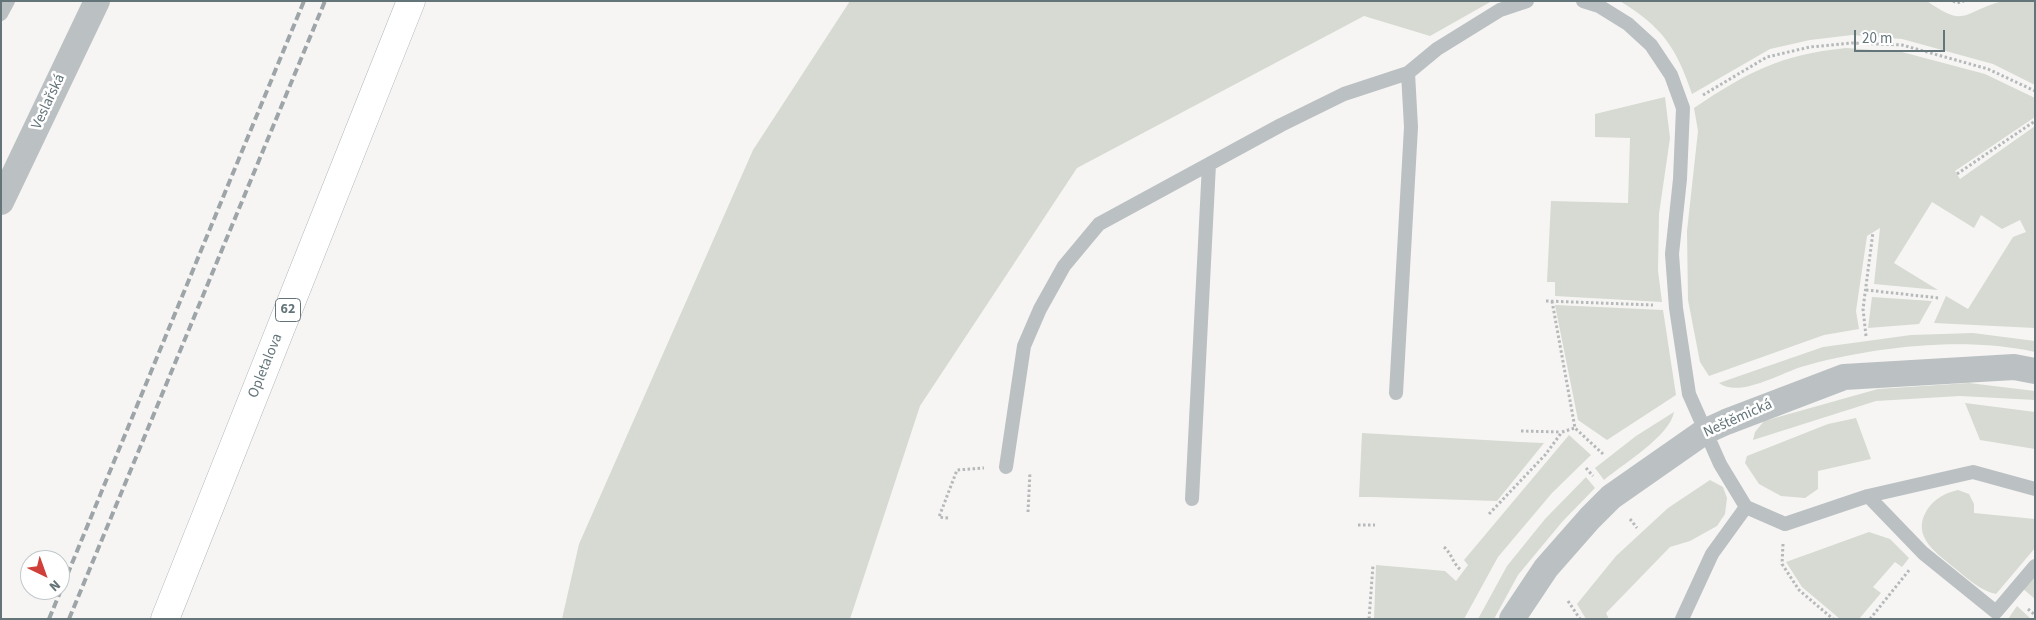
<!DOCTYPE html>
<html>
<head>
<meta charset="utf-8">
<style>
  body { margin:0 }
  #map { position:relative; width:2036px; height:620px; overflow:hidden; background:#f6f5f3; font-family:"Source Sans 3",sans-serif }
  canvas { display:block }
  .frame { position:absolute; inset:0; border:2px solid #64757a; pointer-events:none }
  .north { position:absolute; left:20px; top:550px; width:50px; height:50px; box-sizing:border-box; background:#fff; border:1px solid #c1c8ca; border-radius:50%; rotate:138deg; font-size:14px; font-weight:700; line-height:20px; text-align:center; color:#64757a }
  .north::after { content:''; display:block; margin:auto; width:18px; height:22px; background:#cf403a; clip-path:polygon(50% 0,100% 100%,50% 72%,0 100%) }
  .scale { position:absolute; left:1854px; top:30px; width:91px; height:22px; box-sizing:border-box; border:2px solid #64757a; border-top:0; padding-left:6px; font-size:15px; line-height:18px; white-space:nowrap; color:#64757a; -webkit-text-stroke:4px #fff; paint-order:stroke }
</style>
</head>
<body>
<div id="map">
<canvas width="2036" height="620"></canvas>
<div class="frame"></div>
<div class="north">N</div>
<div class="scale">20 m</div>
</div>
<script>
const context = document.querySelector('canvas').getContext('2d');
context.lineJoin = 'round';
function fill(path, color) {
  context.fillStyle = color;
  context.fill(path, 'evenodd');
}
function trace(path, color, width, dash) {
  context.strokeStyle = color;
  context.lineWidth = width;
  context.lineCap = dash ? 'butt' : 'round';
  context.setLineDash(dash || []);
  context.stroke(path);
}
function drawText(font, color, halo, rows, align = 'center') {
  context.font = font + ' "Source Sans 3",sans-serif';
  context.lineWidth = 5;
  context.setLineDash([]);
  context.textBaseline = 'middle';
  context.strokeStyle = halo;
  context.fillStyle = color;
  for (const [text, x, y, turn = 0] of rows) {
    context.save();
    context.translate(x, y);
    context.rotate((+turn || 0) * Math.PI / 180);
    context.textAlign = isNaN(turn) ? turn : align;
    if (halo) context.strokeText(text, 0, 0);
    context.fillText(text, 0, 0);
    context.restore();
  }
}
fill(new Path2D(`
  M 850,1 L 1492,1 L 1430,36 L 1364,16 L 1077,168 L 920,406 L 850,619 L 562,619 L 579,544 L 753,150 Z
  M 1620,1 L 1927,1 C 1965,28 1962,13 1999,2 C 2009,0 2024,1 2035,1 L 2035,85 L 1993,64 L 1902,39 L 1852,35 L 1810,40 L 1770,49 L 1692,94 C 1676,47 1663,28 1620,1 Z
  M 1846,48 L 1902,52 L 1985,74 L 2035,98 L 2035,117 L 1955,171 L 1960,179 L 2035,126 L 2035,328 L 1934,323 L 1946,296 L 1968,309 L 2013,237 L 2026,232 L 2020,220 L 2002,229 L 1981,215 L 1974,228 L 1932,202 L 1894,263 L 1938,290 L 1874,284 L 1880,228 L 1867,236 L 1856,311 L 1859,329 L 1824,335 L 1709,376 L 1700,362 L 1688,300 L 1687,231 L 1698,131 L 1694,108 C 1748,72 1779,55 1846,48 Z
  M 1665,97 L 1670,138 L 1659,214 L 1658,271 L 1662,302 L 1555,296 L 1555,282 L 1547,282 L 1551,201 L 1628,203 L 1630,138 L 1595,137 L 1595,114 Z
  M 1872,297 L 1932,301 L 1919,324 L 1868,328 Z
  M 1555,305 L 1663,310 L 1676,395 L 1607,440 L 1578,420 Z
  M 1973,333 L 2035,341 L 2035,352 C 1963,336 1871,347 1801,367 C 1779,374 1739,398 1719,383 L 1823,347 L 1911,335 Z
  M 1969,383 L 2035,391 L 2035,400 L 1960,396 L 1876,401 L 1753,440 L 1755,432 L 1764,421 L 1878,389 Z
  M 1965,403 L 2035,412 L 2035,449 L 1980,440 Z
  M 1674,412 C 1670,436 1623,464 1604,480 L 1595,468 L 1636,436 Z
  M 1856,418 L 1871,459 L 1818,471 L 1818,489 L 1805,498 L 1781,496 L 1759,484 L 1745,463 L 1747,456 L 1828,424 Z
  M 1362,433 L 1520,442 L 1544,443 L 1497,501 L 1371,497 L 1359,497 Z
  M 1569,435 L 1591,455 L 1552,493 L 1498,557 L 1464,619 L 1374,619 L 1376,565 L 1445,571 L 1456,581 L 1468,565 L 1464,560 Z
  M 1586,477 L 1595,488 L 1562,522 L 1518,575 L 1494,619 L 1478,619 L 1507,566 L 1545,519 Z
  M 1710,480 L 1723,487 L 1727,498 L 1725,514 L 1717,526 L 1690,541 L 1670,547 L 1606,613 L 1609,619 L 1586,619 L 1577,604 L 1616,556 L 1668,508 Z
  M 1958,490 L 1969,494 L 1974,504 L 1974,513 L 2035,519 L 2035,548 L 1996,594 C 1981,591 1968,579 1957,570 C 1938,554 1910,537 1927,510 C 1935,498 1945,493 1958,490 Z
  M 1869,532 L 1890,539 L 1909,558 L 1902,567 L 1895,562 L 1873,587 L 1881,593 L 1859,619 L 1840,619 L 1802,587 L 1786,562 Z
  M 2035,573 L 2035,599 L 2022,588 Z
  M 2017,606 L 2031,619 L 2008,619 Z`), '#d6dad2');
const primary = new Path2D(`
  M 165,619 L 411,1`);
trace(primary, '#afb4b6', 29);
trace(new Path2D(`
  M 1953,1 L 1957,3 L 1964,1
  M 1703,95 L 1767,57 L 1810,47 L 1852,43 L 1902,45 L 1988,69 L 2035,91
  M 1957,174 L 2035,121
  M 1866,290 L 1939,298
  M 1546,301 L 1653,305
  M 1552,301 L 1575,428 L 1603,454
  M 1866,336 L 1863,309 L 1873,232
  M 1521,431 L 1561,432
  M 1586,468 L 1593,476
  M 1028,512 L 1030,472
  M 1489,514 L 1545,455 L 1562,432 L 1575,428
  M 948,518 L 939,517 L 957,470 L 984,468
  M 1630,519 L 1637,528
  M 1358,525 L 1375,525
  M 1783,544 L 1782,564 L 1799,590 L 1833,619
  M 1444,547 C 1452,554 1453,564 1461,570
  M 1568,601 L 1580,619
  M 2028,609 L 2035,615
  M 1369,619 L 1373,565
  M 1870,619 L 1910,569`), '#b5b9ba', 3, [2.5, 2.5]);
trace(new Path2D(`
  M 1583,1 L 1599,6 L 1628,24 L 1651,45 L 1671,75 L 1683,108 L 1680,179 L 1672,254 L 1676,308 L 1689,394 L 1720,464 L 1746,507 L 1785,524 L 1868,496 L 1973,472 L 2035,489
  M 1,14 L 8,1
  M 1396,393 L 1411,127 L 1408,73
  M 1006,467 L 1024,346 L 1040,309 L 1064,266 L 1099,224 L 1281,125 L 1344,94 L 1408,73 L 1437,49 L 1500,10 L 1527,1
  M 1868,496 L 1923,553 L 1996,612 L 2035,566
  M 1192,499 L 1209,164
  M 1682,619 L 1712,554 L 1746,507`), '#bbc0c2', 14);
trace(new Path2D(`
  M 1,202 L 97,1
  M 1512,619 L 1546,568 L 1590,518 L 1611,497 L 1704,432 L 1726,422 L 1844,377 L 2014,367 L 2035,371`), '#bbc0c2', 26);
trace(primary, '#fff', 28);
trace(new Path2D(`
  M 49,619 L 304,1
  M 69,619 L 325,1`), '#9da5a8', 4, [8, 4]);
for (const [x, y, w] of [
  [288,310,25]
]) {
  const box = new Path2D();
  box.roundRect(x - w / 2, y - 11.5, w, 23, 4);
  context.fillStyle = '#fff';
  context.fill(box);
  trace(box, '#64757a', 1);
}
drawText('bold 14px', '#64757a', null, [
  ["62",288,310]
]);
drawText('15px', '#64757a', '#fff', [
  ["Veslařská",49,102,-65],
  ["Opletalova",266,366,-68],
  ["Neštěmická",1738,419,-24]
]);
</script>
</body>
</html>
